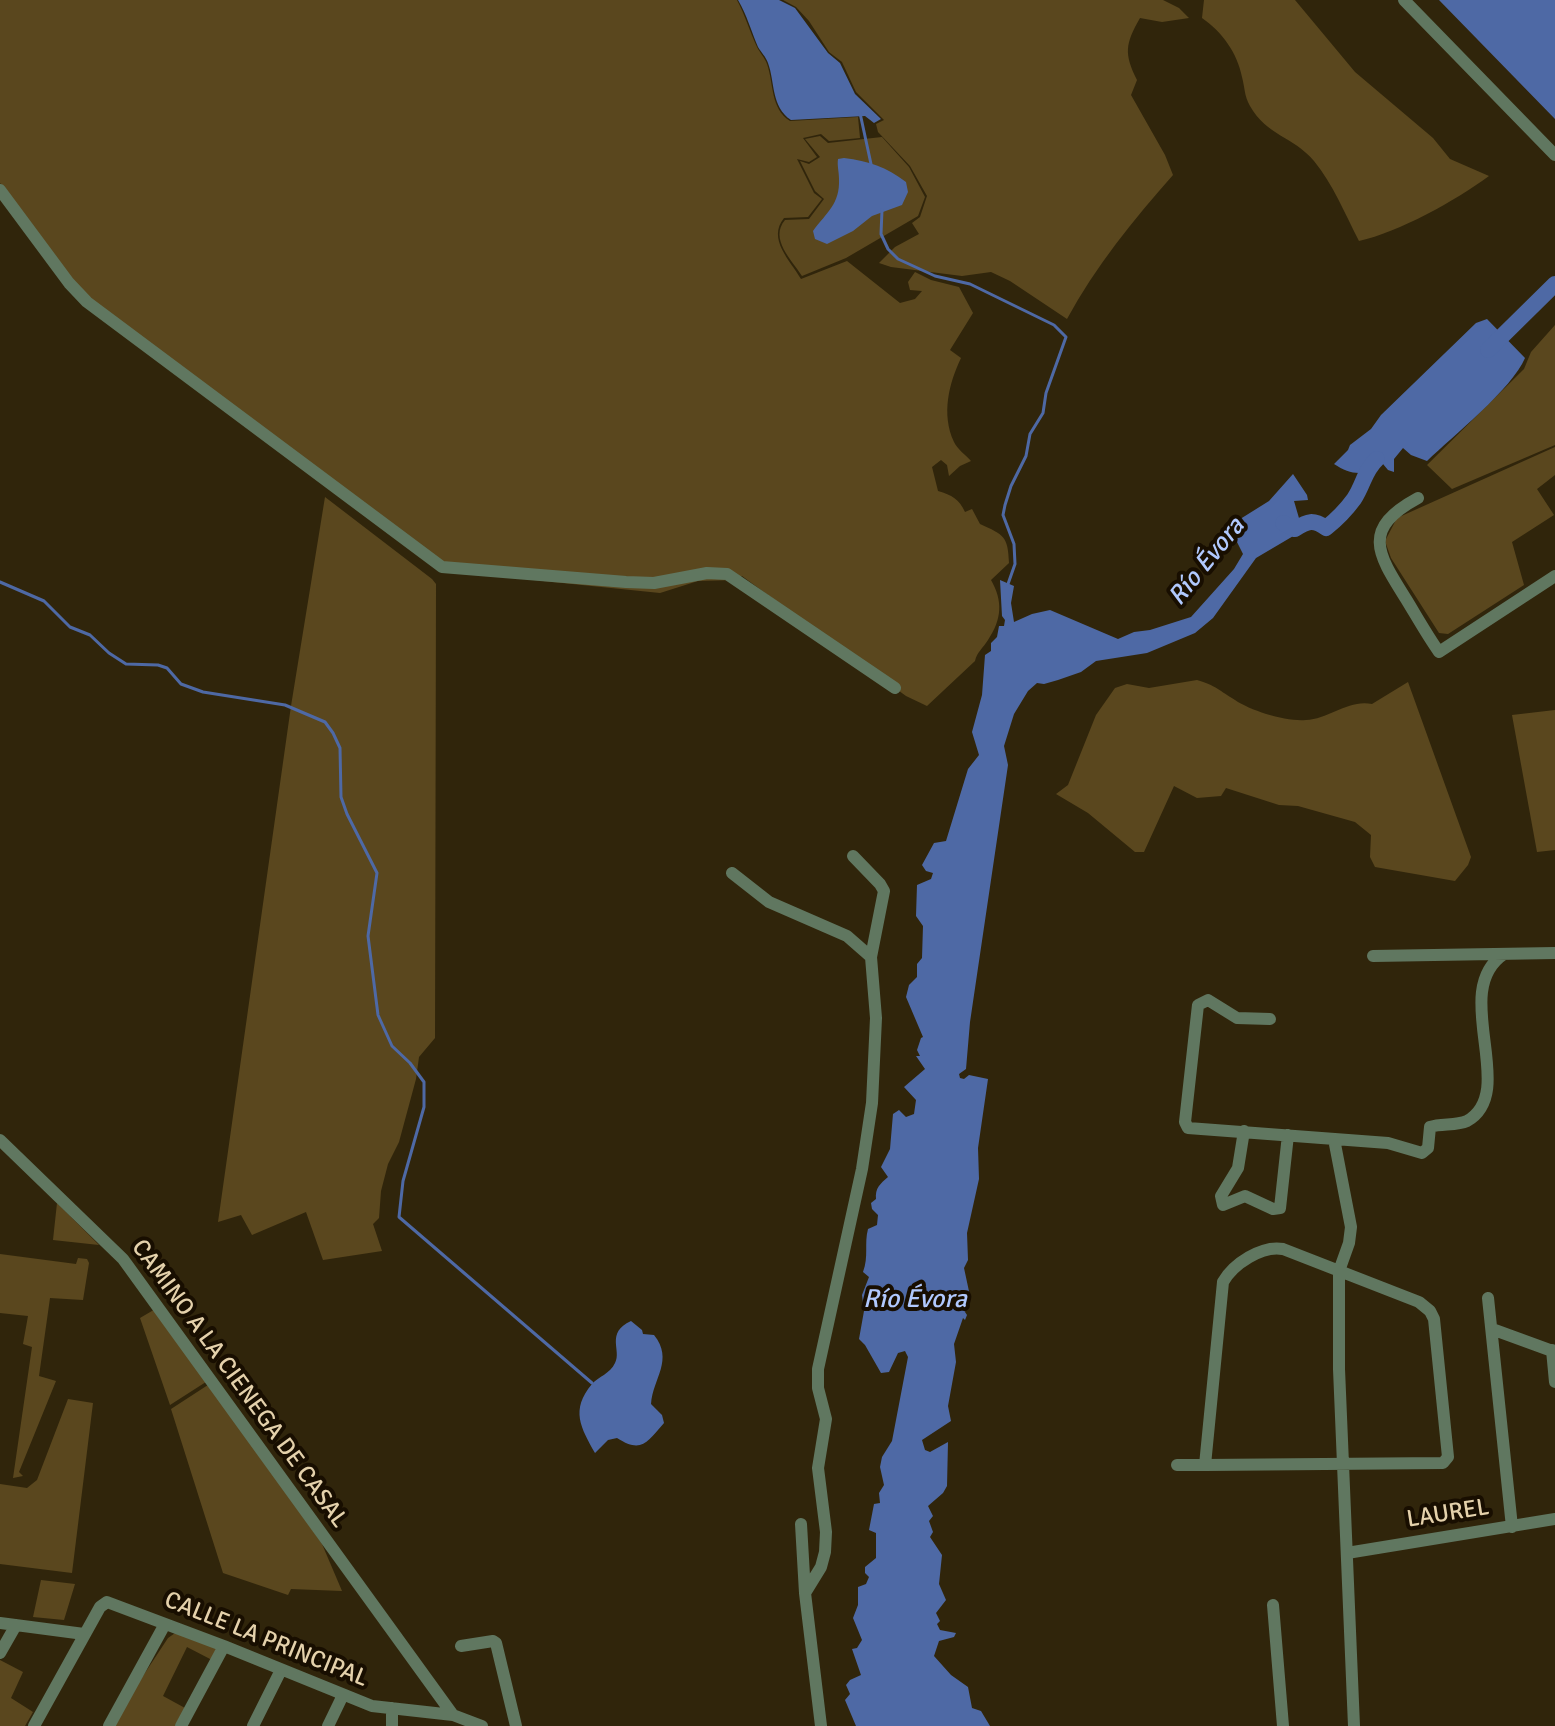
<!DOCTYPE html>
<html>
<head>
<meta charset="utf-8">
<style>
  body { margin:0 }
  canvas { display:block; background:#30250b }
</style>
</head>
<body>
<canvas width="1555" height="1726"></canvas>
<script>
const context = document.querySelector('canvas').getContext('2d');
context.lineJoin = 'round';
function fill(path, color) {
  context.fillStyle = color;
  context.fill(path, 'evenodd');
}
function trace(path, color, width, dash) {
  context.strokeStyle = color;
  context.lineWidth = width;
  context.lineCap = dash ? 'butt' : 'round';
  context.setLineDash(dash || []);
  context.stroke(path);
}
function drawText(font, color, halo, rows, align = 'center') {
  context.font = font + ' Signika,sans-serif';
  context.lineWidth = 8;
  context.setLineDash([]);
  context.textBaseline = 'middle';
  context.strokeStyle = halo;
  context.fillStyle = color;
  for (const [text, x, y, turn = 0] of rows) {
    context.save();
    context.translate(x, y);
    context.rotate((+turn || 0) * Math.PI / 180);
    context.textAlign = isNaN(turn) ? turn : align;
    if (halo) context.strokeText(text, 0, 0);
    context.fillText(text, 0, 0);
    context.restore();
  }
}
fill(new Path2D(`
  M 0,0 L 737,0 C 745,15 750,32 757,47 C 760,53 765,58 767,64 C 774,84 770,108 790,121 L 858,117 L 860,138 L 829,141 L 821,134 L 803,138 L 817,157 L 809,162 L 797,159 L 814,193 L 822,199 L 808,217 L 784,218 C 767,239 790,260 801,279 L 847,261 L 900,303 L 915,299 L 922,291 L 910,290 L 908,282 L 915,272 L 931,280 L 959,287 L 973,313 L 950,350 L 961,358 C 949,383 941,414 954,442 C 957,449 966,455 971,461 L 960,466 L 949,476 L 947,465 L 941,460 L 932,467 L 938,491 C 952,495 959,499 965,512 L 972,509 L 980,524 C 1004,535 1008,536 1009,563 L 991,580 C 1003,601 1002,619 988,640 C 983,648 977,652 975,661 L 927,706 L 906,696 L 742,576 L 735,580 L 698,581 L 660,593 L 455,572 L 88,300 L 0,183 Z
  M 783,0 L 1163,0 L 1179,8 L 1189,18 L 1162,22 L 1140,18 C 1125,44 1124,54 1137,80 L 1131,95 L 1165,155 L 1173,175 C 1134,219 1095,267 1067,319 L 1010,281 L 991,272 L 962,276 L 891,267 L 879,263 L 895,247 L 919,234 L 912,223 L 920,217 L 927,196 L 910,166 L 878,132 L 876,124 L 884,120 L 856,92 L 842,62 L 829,52 L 809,21 L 796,7 Z
  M 1204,0 L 1295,0 L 1355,72 L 1433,138 L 1450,159 L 1489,176 C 1455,201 1399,232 1359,241 C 1345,214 1333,184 1314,161 C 1293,136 1267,136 1250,106 C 1244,95 1245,88 1242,77 C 1237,52 1222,32 1202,18 Z
  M 820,136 L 828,143 L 882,137 L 909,167 L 925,197 L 918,216 L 846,258 L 802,276 C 792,260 769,239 785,220 L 809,219 L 824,199 L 815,191 L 800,161 L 809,164 L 820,157 L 805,139 Z
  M 1555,325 L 1555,445 L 1452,489 L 1427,465 L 1524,369 L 1531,352 Z
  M 1555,447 L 1555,475 L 1537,489 L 1554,515 L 1512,542 L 1524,585 L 1448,634 L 1439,633 L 1391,558 L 1385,541 L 1397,518 Z
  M 325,497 L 432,579 L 436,584 L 435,1038 L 419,1057 L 416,1079 L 399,1142 L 388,1164 L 381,1191 L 379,1218 L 373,1224 L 382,1251 L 323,1260 L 306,1212 L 252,1235 L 241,1215 L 218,1222 L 291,706 Z
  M 1197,680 C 1215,685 1220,691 1235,700 C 1251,711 1287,722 1306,720 C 1329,719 1349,699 1372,704 L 1408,682 L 1471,857 L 1468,865 L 1455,881 L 1375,867 L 1370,857 L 1371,835 L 1355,822 L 1298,806 L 1279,805 L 1226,788 L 1221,796 L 1197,798 L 1174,786 L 1144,852 L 1135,852 L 1088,813 L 1056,794 L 1068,785 L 1096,715 L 1115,688 L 1127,684 L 1149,688 Z
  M 1555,710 L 1555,850 L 1537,852 L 1512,715 Z
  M 57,1203 L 99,1245 L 53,1240 Z
  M 0,1254 L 76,1264 L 78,1258 L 87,1259 L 89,1263 L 83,1300 L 50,1298 L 39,1376 L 56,1381 L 19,1472 L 23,1476 L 13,1478 L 32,1347 L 23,1344 L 28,1316 L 0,1313 Z
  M 157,1308 L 209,1380 L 170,1405 L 140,1318 Z
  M 211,1383 L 322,1544 L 342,1591 L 291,1589 L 288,1595 L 223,1573 L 171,1409 Z
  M 68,1399 L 93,1403 L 72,1573 L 0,1564 L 0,1484 L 27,1488 L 37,1480 Z
  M 41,1580 L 75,1584 L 64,1620 L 33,1617 Z
  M 178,1631 L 218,1644 L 212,1660 L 187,1647 L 163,1696 L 185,1708 L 175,1726 L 110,1726 L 168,1638 Z
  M 0,1660 L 23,1672 L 11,1698 L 33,1712 L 25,1726 L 0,1726 Z`), '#5a471e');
fill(new Path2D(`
  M 738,0 L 779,0 L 795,8 L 828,53 L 840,63 L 855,94 L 881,119 L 874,123 L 865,116 L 791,120 C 771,107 775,82 768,63 C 766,57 761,52 758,47 C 751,31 747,15 738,0 Z
  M 1439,0 L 1555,0 L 1555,119 Z
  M 844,158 C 869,161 886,167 906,182 L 908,192 L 902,205 L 872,216 L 853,231 L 827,244 L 815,239 L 813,231 C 827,212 840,204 839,179 C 839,171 837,166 838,159 Z
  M 1487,319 L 1525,358 C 1512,389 1453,436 1427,461 L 1411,455 L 1403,448 L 1394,459 L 1394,472 L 1388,470 L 1383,464 C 1366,476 1352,476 1334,464 L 1348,450 L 1350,445 L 1371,429 L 1381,415 L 1476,323 Z
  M 1293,474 L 1307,495 L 1308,500 L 1294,501 L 1301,525 L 1295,535 L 1256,558 L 1213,618 L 1195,633 L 1147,653 L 1096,661 L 1081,672 L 1058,680 L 1044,684 L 1037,683 L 1028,691 L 1014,714 L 1004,746 L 1008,765 L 970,1022 L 966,1069 L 959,1074 L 960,1078 L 964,1079 L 969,1075 L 988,1079 L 978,1148 L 979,1179 L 967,1233 L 968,1260 L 964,1268 L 970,1296 L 965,1312 L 967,1315 L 965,1320 L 963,1318 L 954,1344 L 956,1362 L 948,1406 L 951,1421 L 922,1440 L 925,1450 L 930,1452 L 948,1442 L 947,1486 L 943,1493 L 928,1506 L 933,1516 L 929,1521 L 933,1532 L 930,1537 L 942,1555 L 939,1584 L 946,1600 L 936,1613 L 940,1621 L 937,1624 L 940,1630 L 956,1633 L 954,1637 L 939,1641 L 934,1656 L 951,1675 L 968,1687 L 972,1708 L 981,1711 L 990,1726 L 856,1726 L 845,1700 L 850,1694 L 846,1685 L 850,1680 L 861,1675 L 852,1649 L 857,1648 L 862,1640 L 853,1618 L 858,1605 L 858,1587 L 866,1584 L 869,1577 L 865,1573 L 865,1567 L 876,1558 L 876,1533 L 869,1530 L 874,1504 L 880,1503 L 879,1493 L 884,1485 L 880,1467 L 882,1457 L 892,1441 L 908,1357 L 905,1351 L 898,1353 L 889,1372 L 881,1373 L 865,1345 L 859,1339 L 864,1311 L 862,1295 L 869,1277 L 863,1272 C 869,1256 864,1244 868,1229 L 877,1225 L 878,1215 L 872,1209 L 871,1203 L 876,1199 C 875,1188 880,1184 888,1177 L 881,1167 L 890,1149 L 893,1114 L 899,1110 L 906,1117 L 914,1114 L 916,1100 L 904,1087 L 925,1069 L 916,1056 L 920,1056 L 917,1050 L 921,1038 L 923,1037 L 906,997 L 909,985 L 917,977 L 917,964 L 922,958 L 923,926 L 916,916 L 917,885 L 931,879 L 933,873 L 926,871 L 922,865 L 934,843 L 946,841 L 968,769 L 979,755 L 972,732 L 982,695 L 985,655 L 991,651 L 991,643 L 997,637 L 999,626 L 1004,626 L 1005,620 L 1002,616 L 1000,580 L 1014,586 L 1011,603 L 1014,622 L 1032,614 L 1050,610 L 1118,639 L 1134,632 L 1150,630 L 1191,617 L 1234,569 L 1243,554 L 1232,532 L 1237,521 L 1269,501 Z
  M 631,1321 L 642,1330 L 643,1334 L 654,1335 C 674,1360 653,1378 651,1404 L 662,1415 L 664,1423 C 647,1442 642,1454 617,1438 L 608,1440 L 595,1453 C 581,1428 570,1410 592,1384 C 599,1376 610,1374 615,1363 C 622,1350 605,1333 631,1321 Z`), '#4e69a5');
trace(new Path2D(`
  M 860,113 L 871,164
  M 882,210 L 881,234 L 888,249 L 898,259 L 935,276 L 970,284 L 1054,325 L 1066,337 L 1046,393 L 1043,413 L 1030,434 L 1026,456 L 1011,486 L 1005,505 L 1003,515 L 1014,544 L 1015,564 L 1008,584
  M 0,582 L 44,601 L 70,627 L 90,635 L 109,653 L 126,664 L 158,665 L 167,668 L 181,684 L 203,692 L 285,705 L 325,722 L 333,733 L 340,748 L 341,797 L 347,814 L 377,873 L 368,936 L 378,1015 L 392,1046 L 410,1063 L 424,1082 L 424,1107 L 403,1181 L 399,1217 L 592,1383`), '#4e69a5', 3);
trace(new Path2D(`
  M 1488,350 L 1555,284
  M 1283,523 L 1295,529 C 1308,521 1313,519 1326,528 C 1336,520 1346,510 1354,499 C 1364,484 1364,471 1377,459`), '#4e69a5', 16);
trace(new Path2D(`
  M 1404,0 L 1555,155
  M 0,190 L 69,283 L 87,302 L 442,567 L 626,582 L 654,583 L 707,573 L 727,574 L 895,688
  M 1418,498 C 1361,529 1377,553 1406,599 C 1417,617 1427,635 1439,652 L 1555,576
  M 732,873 L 769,902 L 847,936 L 871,957
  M 1373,956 L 1555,953
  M 1270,1019 L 1237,1018 L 1208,1000 L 1198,1005 L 1185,1122 L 1188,1128 L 1388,1143 L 1422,1153 L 1428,1148 L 1430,1127 C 1441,1123 1456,1126 1467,1121 C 1520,1091 1448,991 1504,954
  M 1244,1131 L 1238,1168 L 1221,1196 L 1223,1205 L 1245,1196 L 1273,1209 L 1280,1208 L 1288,1135
  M 1334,1139 L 1351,1227 L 1349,1243 L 1339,1271 L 1339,1369 L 1354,1726
  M 0,1140 L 123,1259 L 453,1715 L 482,1726
  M 1488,1298 L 1512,1527
  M 1492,1329 L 1555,1352
  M 1552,1350 L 1555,1382
  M 1177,1465 L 1205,1465 L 1443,1463 L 1448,1457 L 1434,1319 L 1430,1311 L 1419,1302 L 1283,1249 C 1262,1245 1233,1264 1223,1282 L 1205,1465
  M 801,1524 L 805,1593 L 821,1726
  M 1347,1553 L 1555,1519
  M 805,1593 L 821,1567 L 825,1552 L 826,1532 L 818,1468 L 826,1419 L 818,1388 L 818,1369 L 862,1169 L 872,1103 L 876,1018 L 871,957 L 884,891 L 880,884 L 853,856
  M 1273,1605 L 1283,1726
  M 0,1623 L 84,1634
  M 461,1646 L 493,1641 L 496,1643 L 516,1726
  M 0,1653 L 16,1625
  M 34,1726 L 100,1607 L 107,1602 L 224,1646 L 372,1706 L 453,1715
  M 109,1726 L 165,1624
  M 181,1726 L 224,1646
  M 253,1726 L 281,1670
  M 328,1726 L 343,1695
  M 392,1726 L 392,1708`), '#607760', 12);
drawText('24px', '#e4d1ab', '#180e00', [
  ["CAMINO A LA CIENEGA DE CASAL",239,1384,54],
  ["LAUREL",1448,1514,-9],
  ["CALLE LA PRINCIPAL",266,1640,22]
]);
drawText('italic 26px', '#b1c9fe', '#180e00', [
  ["Río Évora",1207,562,-51],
  ["Río Évora",915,1300]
]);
</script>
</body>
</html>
